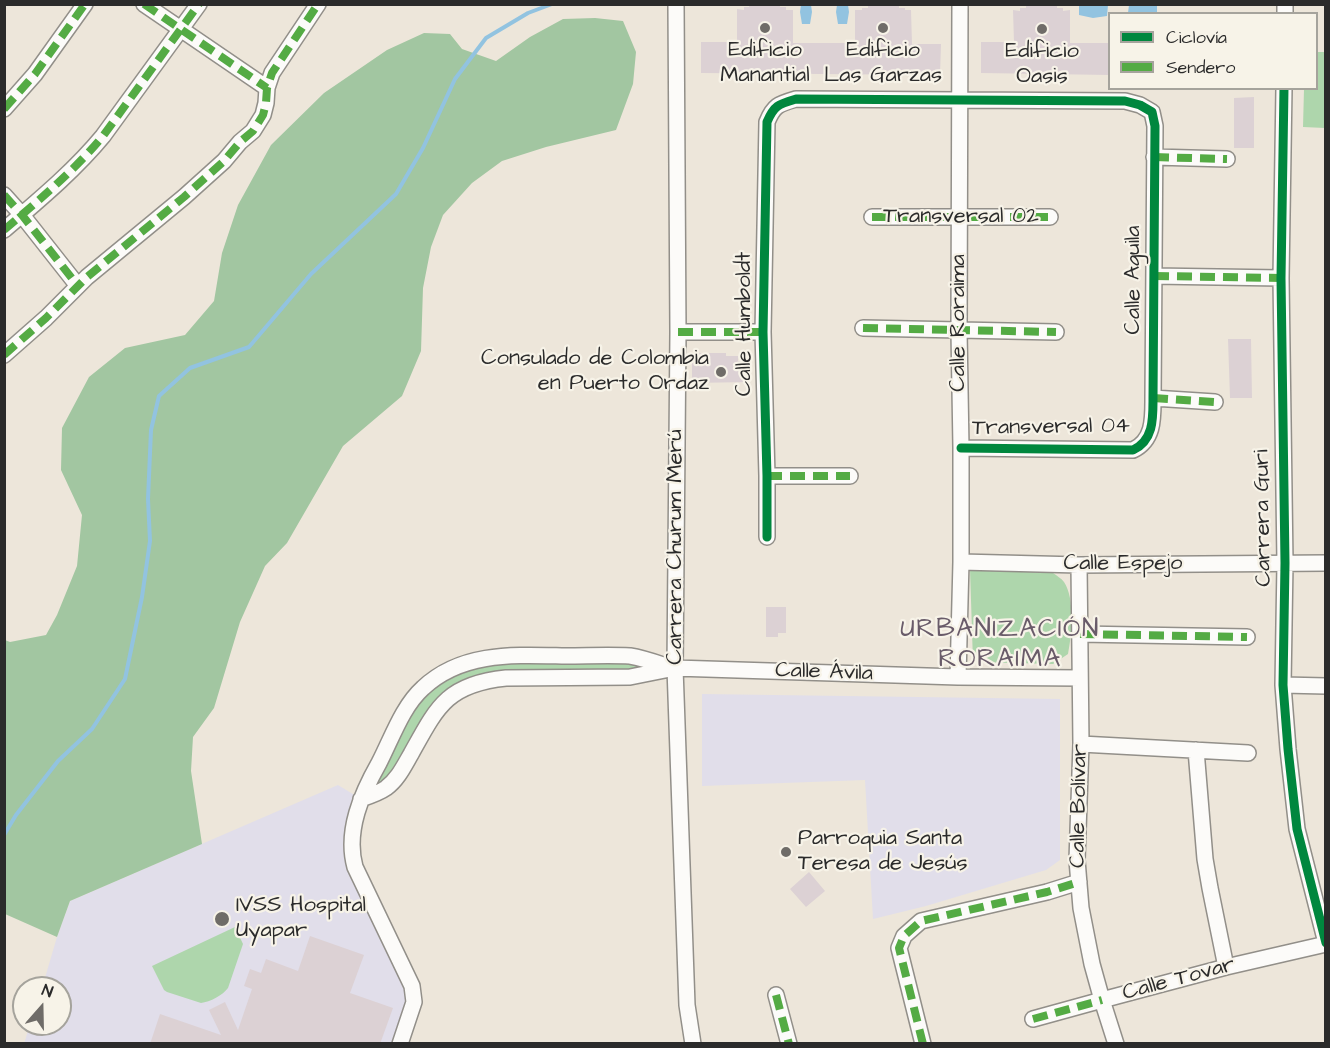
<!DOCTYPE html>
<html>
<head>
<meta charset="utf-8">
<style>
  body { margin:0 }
  #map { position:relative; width:1330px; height:1048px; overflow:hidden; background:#ede6da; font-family:"Architects Daughter",sans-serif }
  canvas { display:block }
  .frame { position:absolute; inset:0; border:6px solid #2b2b2b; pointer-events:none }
  .legend { position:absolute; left:1108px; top:12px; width:210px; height:78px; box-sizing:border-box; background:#f7f3e8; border:2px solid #a5a39c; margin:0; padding:8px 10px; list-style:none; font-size:18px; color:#2b2b2b }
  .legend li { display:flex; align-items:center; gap:12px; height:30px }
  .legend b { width:30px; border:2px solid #a5a39c }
  .north { position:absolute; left:12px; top:976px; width:60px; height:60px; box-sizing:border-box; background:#f7f3e8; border:2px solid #a5a39c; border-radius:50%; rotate:20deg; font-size:16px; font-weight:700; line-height:24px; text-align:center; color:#2b2b2b }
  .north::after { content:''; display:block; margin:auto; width:21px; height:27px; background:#6f6c68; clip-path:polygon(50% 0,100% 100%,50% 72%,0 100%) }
</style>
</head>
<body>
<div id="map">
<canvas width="1330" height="1048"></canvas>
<div class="frame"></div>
<ul class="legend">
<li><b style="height:8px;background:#00873e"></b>Ciclovía</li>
<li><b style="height:8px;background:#54ab44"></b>Sendero</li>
</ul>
<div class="north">N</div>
</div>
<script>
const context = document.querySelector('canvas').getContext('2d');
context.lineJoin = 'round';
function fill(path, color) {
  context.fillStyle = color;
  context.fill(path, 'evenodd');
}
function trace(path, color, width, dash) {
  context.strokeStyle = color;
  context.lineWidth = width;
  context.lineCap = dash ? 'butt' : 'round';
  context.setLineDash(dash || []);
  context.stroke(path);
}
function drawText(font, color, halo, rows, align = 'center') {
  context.font = font + ' "Architects Daughter",sans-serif';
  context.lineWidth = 4.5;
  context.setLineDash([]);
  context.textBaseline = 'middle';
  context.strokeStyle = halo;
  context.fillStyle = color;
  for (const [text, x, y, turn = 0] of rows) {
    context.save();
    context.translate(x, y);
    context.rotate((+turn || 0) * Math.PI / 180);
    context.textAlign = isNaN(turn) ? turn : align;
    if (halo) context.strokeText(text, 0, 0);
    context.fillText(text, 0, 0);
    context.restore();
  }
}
fill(new Path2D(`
  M 702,694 L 1060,699 L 1060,860 L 1046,870 L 926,906 L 873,919 L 865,780 L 702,786 Z
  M 338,785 L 361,799 L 352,844 L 412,986 L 400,1043 L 24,1044 L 30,1024 L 60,1024 L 60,988 L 42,988 L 57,937 L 70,901 Z`), '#e1deea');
fill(new Path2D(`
  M 1317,52 L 1325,52 L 1325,128 L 1303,127 L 1304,89 L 1316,88 Z
  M 970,569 L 1053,573 C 1057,576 1061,578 1064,582 C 1075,598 1072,635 1068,654 L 1053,664 L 973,662 Z
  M 631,656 L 675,668 L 506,678 L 461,690 L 401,773 L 361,799 L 403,715 L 456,666 Z
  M 235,927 L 243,944 L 228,988 C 223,995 210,1002 201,1003 L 167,992 L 164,990 L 152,966 Z`), '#aed6ac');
fill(new Path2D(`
  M 595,18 L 623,21 L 636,52 L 633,84 L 616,130 L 546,147 L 502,161 L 472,183 L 443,215 L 431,247 L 423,288 L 421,351 L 402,396 L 343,446 L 287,543 L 265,566 L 240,622 L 214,708 L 193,737 L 191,771 L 202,844 L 70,901 L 57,937 L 5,914 L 5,640 L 10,642 L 46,635 L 57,615 L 77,566 L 82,515 L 61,470 L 62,428 L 89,377 L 125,348 L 185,335 L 214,301 L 222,253 L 238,205 L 271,145 L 324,93 L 387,50 L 424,33 L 450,34 L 462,49 L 496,61 L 530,37 L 563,19 Z`), '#a2c6a1');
fill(new Path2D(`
  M 1103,4 L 1108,5 L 1107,16 L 1093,18 L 1079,15 L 1079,5 Z
  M 1148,4 L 1157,6 L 1157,13 L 1128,13 L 1129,5 Z
  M 801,5 L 811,5 L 812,12 L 810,24 L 802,24 L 800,12 Z
  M 837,5 L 848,5 L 849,12 L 847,24 L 838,24 L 836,12 Z`), '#92c3e0');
trace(new Path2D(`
  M 4,835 L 16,815 L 58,761 L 92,729 L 125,679 L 142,597 L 150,541 L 148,499 L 151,430 L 159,396 L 190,368 L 249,347 L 311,274 L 396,194 L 423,148 L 455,79 L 486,38 L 528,13 L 552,4`), '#92c3e0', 4);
fill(new Path2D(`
  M 749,4 L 780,4 L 780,7 L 786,7 L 786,10 L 793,10 L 793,43 L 855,43 L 855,10 L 862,10 L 862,8 L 868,8 L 868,4 L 899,4 L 899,8 L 905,8 L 905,10 L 911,10 L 912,44 L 941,44 L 940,75 L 701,73 L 701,42 L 737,42 L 737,9 L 744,10 L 744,7 L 749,7 Z
  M 1026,5 L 1057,5 L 1057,8 L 1063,8 L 1063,11 L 1070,10 L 1070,43 L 1110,43 L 1110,75 L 981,73 L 981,42 L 1014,42 L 1013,10 L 1020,11 L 1020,8 L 1026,8 Z
  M 1254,97 L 1254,148 L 1234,148 L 1234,98 Z
  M 1228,339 L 1251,339 L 1252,398 L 1230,398 Z
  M 699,353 L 726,353 L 726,356 L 738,356 L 738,361 L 749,361 L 749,382 L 692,383 L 692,357 L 699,357 Z
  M 766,607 L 786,607 L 786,633 L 778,633 L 778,637 L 766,637 Z
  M 809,872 L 825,891 L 806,907 L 790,889 Z
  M 310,936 L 364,955 L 350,993 L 393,1008 L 380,1044 L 150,1044 L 160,1014 L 221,1035 L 209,1010 L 225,1002 L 238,1030 L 252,989 L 244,986 L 250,969 L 261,973 L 266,959 L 298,971 Z`), '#dcd1d4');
const minor = new Path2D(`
  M 144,4 L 267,88
  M 676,4 L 678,332 L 675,668 L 687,1005 L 693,1044
  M 1285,14 L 1285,4
  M 1284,88 L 1281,278 L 1285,563 L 1283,685 L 1288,749 L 1297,829 L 1326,943
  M 4,109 L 35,74 L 85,4
  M 1154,157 L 1227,159
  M 4,195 L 22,215 L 78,286
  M 872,217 L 1050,217
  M 4,230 C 39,200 74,171 103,136 L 199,4
  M 1154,276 L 1281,278
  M 863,328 L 1056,332
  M 678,332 L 763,332
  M 4,355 L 46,318 L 87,277 L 184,197 L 224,161 L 240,142 L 253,131 L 263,115 L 266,103 L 267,88 L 272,73 L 318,4
  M 1153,398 L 1215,402
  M 767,476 L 850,476
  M 767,537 L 767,476 L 763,332 L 767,122 C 774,105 779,104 796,99 L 1125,101 L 1140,105 L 1152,112 L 1155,126 L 1153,398 C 1153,418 1154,440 1133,450 L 961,448
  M 961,562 L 1079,565 L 1326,563
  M 1079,565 L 1081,744 L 1077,860 L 1081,908 L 1092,964 L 1102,1000 L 1116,1044
  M 1080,634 L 1247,637
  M 958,677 L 961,562 L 961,448 L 959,331 L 960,4
  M 1283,685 L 1326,686
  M 1081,744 L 1248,753
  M 1196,750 L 1205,859 L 1210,888 L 1226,967
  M 361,799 C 370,796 379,793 386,788 C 398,779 404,766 411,754 C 437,707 447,684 506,678 L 630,677 L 675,668 L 958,677 L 1080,678
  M 776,995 L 789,1044
  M 1033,1019 L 1102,1000 L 1226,967 L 1326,944
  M 400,1044 L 414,1002 L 412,986 L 355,867 C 345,831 362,793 379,763 C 392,738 402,707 423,688 C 462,651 516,655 566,656 C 587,656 609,655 630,656 C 643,658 657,663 669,667
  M 923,1044 L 899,948 L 904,936 L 921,921 L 1047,892 L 1079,882`);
trace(minor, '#928f89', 18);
trace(minor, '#fcfbf9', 15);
trace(new Path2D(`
  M 144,4 L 267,88
  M 4,109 L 35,74 L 85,4
  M 1154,157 L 1227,159
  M 4,195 L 22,215 L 78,286
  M 872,217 L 1050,217
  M 4,230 C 39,200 74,171 103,136 L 199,4
  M 1154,276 L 1281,278
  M 863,328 L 1056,332
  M 678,332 L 763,332
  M 4,355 L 46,318 L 87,277 L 184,197 L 224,161 L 240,142 L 253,131 L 263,115 L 266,103 L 267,88 L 272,73 L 318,4
  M 1153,398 L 1215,402
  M 767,476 L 850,476
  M 1080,634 L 1247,637
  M 776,995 L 789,1044
  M 1033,1019 L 1102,1000
  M 923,1044 L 899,948 L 904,936 L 921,921 L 1047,892 L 1079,882`), '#54ab44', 8, [15, 8]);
trace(new Path2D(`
  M 1284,88 L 1281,278 L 1285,563 L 1283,685 L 1288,749 L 1297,829 L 1326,943
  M 767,537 L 767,476 L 763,332 L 767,122 C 774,105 779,104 796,99 L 1125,101 L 1140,105 L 1152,112 L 1155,126 L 1153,398 C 1153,418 1154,440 1133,450 L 961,448`), '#00873e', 9);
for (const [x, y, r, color] of [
  [765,28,6,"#6f6c68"],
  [883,28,6,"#6f6c68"],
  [1042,29,6,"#6f6c68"],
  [721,372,6,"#6f6c68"],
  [786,852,6,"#6f6c68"],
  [222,919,8,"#6f6c68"]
]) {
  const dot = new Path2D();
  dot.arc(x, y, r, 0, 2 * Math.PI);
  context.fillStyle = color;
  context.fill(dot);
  trace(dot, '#f7f3e8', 2);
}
drawText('22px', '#2b2b2b', '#f7f3e8', [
  ["Edificio",765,51],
  ["Manantial",765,76],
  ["Edificio",883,51],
  ["Las Garzas",883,76],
  ["Edificio",1042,52],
  ["Oasis",1042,77],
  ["Consulado de Colombia",709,359,"right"],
  ["en Puerto Ordaz",709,384,"right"],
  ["Parroquia Santa",798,839,"left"],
  ["Teresa de Jesús",798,864,"left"],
  ["IVSS Hospital",236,906,"left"],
  ["Uyapar",236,931,"left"]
]);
drawText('22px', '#2b2b2b', '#f7f3e8', [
  ["Transversal 02",961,217],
  ["Calle Aguila",1134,280,-90],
  ["Calle Roraima",959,323,-90],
  ["Calle Humboldt",745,324,-90],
  ["Transversal 04",1051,428,-1],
  ["Carrera Guri",1264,518,-91],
  ["Carrera Churum Merú",676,547,-90],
  ["Calle Espejo",1123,564],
  ["Calle Ávila",824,673,2],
  ["Calle Bolívar",1080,806,-89],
  ["Calle Tovar",1179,980,-15]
]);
context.letterSpacing = '1.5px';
drawText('26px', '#695b69', '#f7f3e8', [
  ["URBANIZACIÓN",1000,631],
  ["RORAIMA",1000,661]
]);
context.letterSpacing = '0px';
</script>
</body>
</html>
